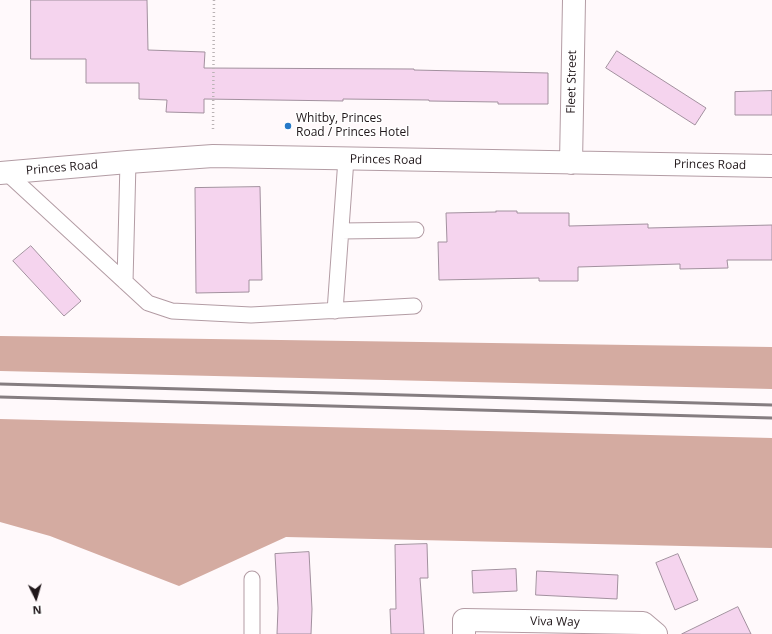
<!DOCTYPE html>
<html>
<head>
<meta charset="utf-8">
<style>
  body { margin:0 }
  #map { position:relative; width:772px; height:634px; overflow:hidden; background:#fff9fb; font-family:"Open Sans",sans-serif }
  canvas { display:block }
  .north { position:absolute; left:16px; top:578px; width:40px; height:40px; -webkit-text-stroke:3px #fff; paint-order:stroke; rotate:175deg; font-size:11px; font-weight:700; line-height:16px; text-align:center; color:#20171a }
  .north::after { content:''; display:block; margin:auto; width:14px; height:18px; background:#20171a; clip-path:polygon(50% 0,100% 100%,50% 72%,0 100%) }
</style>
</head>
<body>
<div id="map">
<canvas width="772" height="634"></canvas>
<div class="north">N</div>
</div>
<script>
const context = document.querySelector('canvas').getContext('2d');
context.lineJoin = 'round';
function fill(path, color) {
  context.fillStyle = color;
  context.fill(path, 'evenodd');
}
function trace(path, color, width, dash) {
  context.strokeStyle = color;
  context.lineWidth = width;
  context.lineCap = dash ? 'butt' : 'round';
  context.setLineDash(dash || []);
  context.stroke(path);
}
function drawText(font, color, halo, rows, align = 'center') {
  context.font = font + ' "Open Sans",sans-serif';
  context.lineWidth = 3;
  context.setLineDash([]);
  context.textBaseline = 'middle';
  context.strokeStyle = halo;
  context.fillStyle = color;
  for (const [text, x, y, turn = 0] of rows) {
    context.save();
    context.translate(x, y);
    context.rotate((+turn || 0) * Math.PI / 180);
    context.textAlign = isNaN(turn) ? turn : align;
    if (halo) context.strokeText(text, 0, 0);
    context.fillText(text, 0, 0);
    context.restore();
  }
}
fill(new Path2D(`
  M 0,336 L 772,347 L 772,389 L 0,371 Z
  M 0,419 L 772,438 L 772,548 L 286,537 L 179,586 L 50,536 L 0,522 Z`), '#d4aba1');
const building = new Path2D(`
  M 31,0 L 147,0 L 148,50 L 205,52 L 204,68 L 414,69 L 414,70 L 548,73 L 548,104 L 498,104 L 498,102 L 429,101 L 429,100 L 343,99 L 343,101 L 204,99 L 204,113 L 166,112 L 167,100 L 139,99 L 139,83 L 86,83 L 86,59 L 31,59 Z
  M 617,51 L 706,108 L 695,125 L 606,68 Z
  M 772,91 L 772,115 L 735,115 L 735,92 Z
  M 260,187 L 262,280 L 249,280 L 249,292 L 196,293 L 195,188 Z
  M 496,211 L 517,211 L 517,213 L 569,213 L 569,226 L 648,224 L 648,228 L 772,225 L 772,260 L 727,260 L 728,268 L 680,269 L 680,264 L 578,267 L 578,281 L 539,281 L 539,278 L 439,280 L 438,242 L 447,242 L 446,213 L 496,212 Z
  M 31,246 L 81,301 L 64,316 L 13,261 Z
  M 427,544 L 428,578 L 420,578 L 424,634 L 391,634 L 390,609 L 396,609 L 395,545 Z
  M 309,552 L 312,609 L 311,634 L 277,634 L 278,608 L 275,554 Z
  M 678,554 L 698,600 L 675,610 L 656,563 Z
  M 516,569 L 517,591 L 473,593 L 472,571 Z
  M 537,571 L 618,575 L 617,599 L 536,595 Z
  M 738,607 L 751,634 L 682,634 Z`);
fill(building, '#f5d4ee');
trace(building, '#a2909e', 1);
const service = new Path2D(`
  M 7,173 L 148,303 L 172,311 L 251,315 L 414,306
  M 341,231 L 416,230
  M 125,282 L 128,162
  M 335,311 L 346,159
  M 252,634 L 252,579`);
const minor = new Path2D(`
  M 571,163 L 574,0
  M 0,173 L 128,162 L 213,156 L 772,166
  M 464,634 L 464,620 L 643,623 L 656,634`);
trace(service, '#b39ca4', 17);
trace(minor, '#b39ca4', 24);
trace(new Path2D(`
  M 213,129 L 214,0`), '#bab3b5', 2.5, [1, 3]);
trace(service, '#fff', 15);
trace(minor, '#fff', 22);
trace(new Path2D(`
  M 0,384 L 772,405
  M 0,397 L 772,418`), '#857d80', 3);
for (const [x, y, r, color] of [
  [288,126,4,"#2779c8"]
]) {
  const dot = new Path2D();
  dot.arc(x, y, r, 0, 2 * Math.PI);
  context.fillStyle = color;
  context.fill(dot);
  trace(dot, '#fff', 1.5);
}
drawText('12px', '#20171a', '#fff', [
  ["Fleet Street",572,82,-89],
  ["Princes Road",386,160,1],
  ["Princes Road",710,165,1],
  ["Princes Road",62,168,-5],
  ["Viva Way",555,622,1]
]);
drawText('12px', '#20171a', '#fff', [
  ["Whitby, Princes",296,119],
  ["Road / Princes Hotel",296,133]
], 'left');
</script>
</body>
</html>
